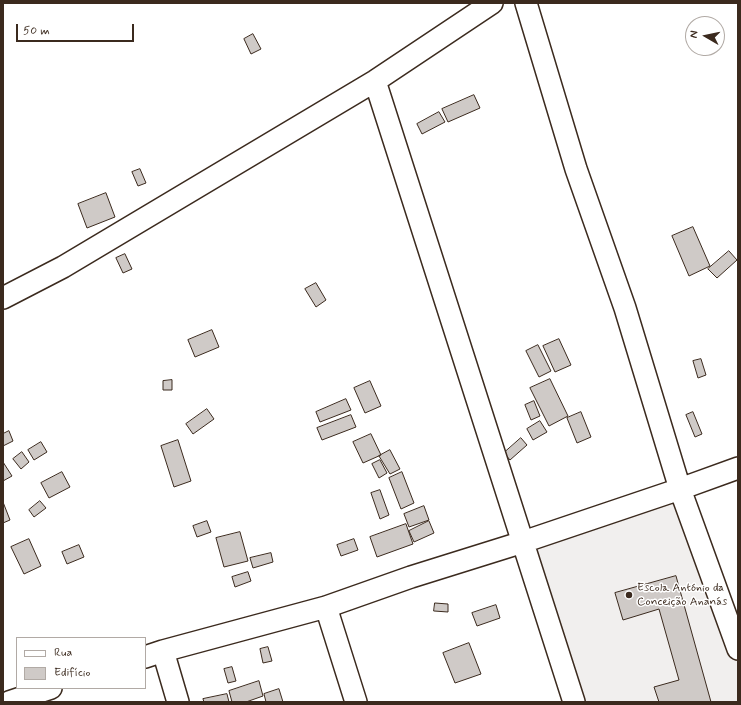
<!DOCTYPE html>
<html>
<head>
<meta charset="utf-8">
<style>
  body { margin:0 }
  #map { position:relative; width:741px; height:705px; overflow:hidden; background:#fff; font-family:Mynerve,sans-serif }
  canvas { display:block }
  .frame { position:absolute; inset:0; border:4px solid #3b2a1e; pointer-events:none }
  .legend { position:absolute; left:16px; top:637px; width:130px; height:52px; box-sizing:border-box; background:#fff; border:1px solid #b1aaa5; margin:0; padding:5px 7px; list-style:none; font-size:12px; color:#3b2a1e }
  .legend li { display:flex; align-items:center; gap:8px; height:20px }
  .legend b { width:20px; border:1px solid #b1aaa5 }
  .north { position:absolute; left:685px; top:16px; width:40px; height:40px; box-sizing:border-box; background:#fff; border:1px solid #b1aaa5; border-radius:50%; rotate:279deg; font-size:11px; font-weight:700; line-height:16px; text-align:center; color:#3b2a1e }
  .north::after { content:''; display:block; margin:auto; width:14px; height:18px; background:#3b2a1e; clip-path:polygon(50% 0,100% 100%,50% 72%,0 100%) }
  .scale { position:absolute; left:16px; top:24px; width:118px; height:18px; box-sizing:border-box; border:2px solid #3b2a1e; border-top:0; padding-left:5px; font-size:12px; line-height:14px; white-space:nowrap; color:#3b2a1e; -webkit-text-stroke:3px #fff; paint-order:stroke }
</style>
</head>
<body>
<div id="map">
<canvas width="741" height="705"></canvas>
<div class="frame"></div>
<ul class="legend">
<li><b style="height:5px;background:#fff"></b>Rua</li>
<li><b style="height:11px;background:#cfcac7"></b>Edifício</li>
</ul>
<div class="north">N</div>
<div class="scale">50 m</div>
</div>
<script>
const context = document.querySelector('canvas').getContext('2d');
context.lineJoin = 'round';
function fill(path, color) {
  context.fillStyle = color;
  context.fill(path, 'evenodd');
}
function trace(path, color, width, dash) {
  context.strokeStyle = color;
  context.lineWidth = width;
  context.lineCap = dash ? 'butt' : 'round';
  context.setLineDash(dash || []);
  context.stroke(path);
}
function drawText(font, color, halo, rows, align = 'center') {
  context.font = font + ' Mynerve,sans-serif';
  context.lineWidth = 3;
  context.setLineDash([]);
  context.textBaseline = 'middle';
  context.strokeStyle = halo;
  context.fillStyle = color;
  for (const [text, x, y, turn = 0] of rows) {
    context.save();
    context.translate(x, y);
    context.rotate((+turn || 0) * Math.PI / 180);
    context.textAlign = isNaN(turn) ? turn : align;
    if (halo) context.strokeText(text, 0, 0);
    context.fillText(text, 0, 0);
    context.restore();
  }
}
fill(new Path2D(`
  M 680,489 L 738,649 L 738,702 L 574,702 L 523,542 Z`), '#f1efee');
const building = new Path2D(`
  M 253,34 L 261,49 L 251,54 L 244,39 Z
  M 474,95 L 480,108 L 448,122 L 442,109 Z
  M 439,112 L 445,122 L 422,134 L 417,124 Z
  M 140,169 L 146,183 L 138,186 L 132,172 Z
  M 106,193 L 115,217 L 87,228 L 78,204 Z
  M 693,227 L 710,266 L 689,276 L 672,236 Z
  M 729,251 L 737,260 L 717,278 L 708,269 Z
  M 125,254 L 132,269 L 123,273 L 116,258 Z
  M 316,283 L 326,300 L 316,307 L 305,289 Z
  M 212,330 L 219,347 L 195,357 L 188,340 Z
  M 559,339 L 571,365 L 555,372 L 543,346 Z
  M 538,345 L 551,371 L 539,377 L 526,351 Z
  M 701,359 L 706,375 L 698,378 L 693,361 Z
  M 550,379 L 568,416 L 549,426 L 530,388 Z
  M 172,380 L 172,390 L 163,390 L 163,381 Z
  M 370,381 L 381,406 L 365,413 L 354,388 Z
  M 346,399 L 351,410 L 320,422 L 316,412 Z
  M 534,401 L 540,416 L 531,420 L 525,405 Z
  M 207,409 L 214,419 L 193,434 L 186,424 Z
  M 581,412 L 591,437 L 577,443 L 567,418 Z
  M 693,412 L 702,434 L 695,437 L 686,415 Z
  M 351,415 L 356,427 L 322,440 L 317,428 Z
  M 540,421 L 547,432 L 533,440 L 527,429 Z
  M 9,431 L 13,441 L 3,446 L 3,434 Z
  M 371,434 L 381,455 L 363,463 L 353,442 Z
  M 521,438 L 527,445 L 510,460 L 504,453 Z
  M 178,440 L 191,481 L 174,487 L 161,446 Z
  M 41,442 L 47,452 L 34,460 L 28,450 Z
  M 390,450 L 400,469 L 390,474 L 379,456 Z
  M 22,452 L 29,462 L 21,469 L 13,459 Z
  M 380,460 L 387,473 L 379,478 L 372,464 Z
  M 3,462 L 12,476 L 3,481 Z
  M 62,472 L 70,487 L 49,498 L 41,483 Z
  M 402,472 L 414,503 L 401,509 L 389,478 Z
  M 380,490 L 389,515 L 380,519 L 371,493 Z
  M 40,501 L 46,508 L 34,517 L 29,510 Z
  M 3,502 L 10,520 L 3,523 Z
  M 424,506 L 429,520 L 409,527 L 404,514 Z
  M 207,521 L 211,532 L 197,537 L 193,526 Z
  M 429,521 L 434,533 L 414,542 L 409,531 Z
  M 406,524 L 413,544 L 377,557 L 370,537 Z
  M 240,532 L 248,561 L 224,567 L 216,538 Z
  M 29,539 L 41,566 L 24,574 L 11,547 Z
  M 354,539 L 358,550 L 341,556 L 337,545 Z
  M 79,545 L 84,557 L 67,564 L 62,552 Z
  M 271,553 L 273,562 L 253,568 L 250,558 Z
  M 248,572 L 251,581 L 235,587 L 232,577 Z
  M 676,576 L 711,702 L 659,702 L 654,687 L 679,680 L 659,609 L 623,620 L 615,593 Z
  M 435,603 L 448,604 L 448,612 L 434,611 Z
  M 496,605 L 500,618 L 477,626 L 472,613 Z
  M 469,643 L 481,674 L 455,683 L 443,653 Z
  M 268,647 L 272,661 L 263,663 L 260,649 Z
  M 232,667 L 236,681 L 228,683 L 224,669 Z
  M 259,681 L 263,696 L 246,702 L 232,702 L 229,691 Z
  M 279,689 L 283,702 L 266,702 L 264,694 Z
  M 227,694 L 229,702 L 204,702 L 203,699 Z`);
fill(building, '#cfcac7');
trace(building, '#3b2a1e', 1);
const minor = new Path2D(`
  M 526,3 L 576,169 L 625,308 L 680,489 L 738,649
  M 375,81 L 574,702
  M 3,298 L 63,267 L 375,81 L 492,3
  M 326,607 L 356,702
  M 163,651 L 178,702
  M 145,657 L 163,651 L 326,607 L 411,577 L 523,542 L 680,489 L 738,468
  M 9,702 L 51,688`);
trace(minor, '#3b2a1e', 24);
trace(minor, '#fff', 21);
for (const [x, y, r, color] of [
  [629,595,4,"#3b2a1e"]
]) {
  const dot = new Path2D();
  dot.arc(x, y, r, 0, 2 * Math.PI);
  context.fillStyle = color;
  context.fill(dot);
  trace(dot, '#fff', 1.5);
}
drawText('12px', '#3b2a1e', '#fff', [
  ["Escola António da",637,588],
  ["Conceição Ananás",637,602]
], 'left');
</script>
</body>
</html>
